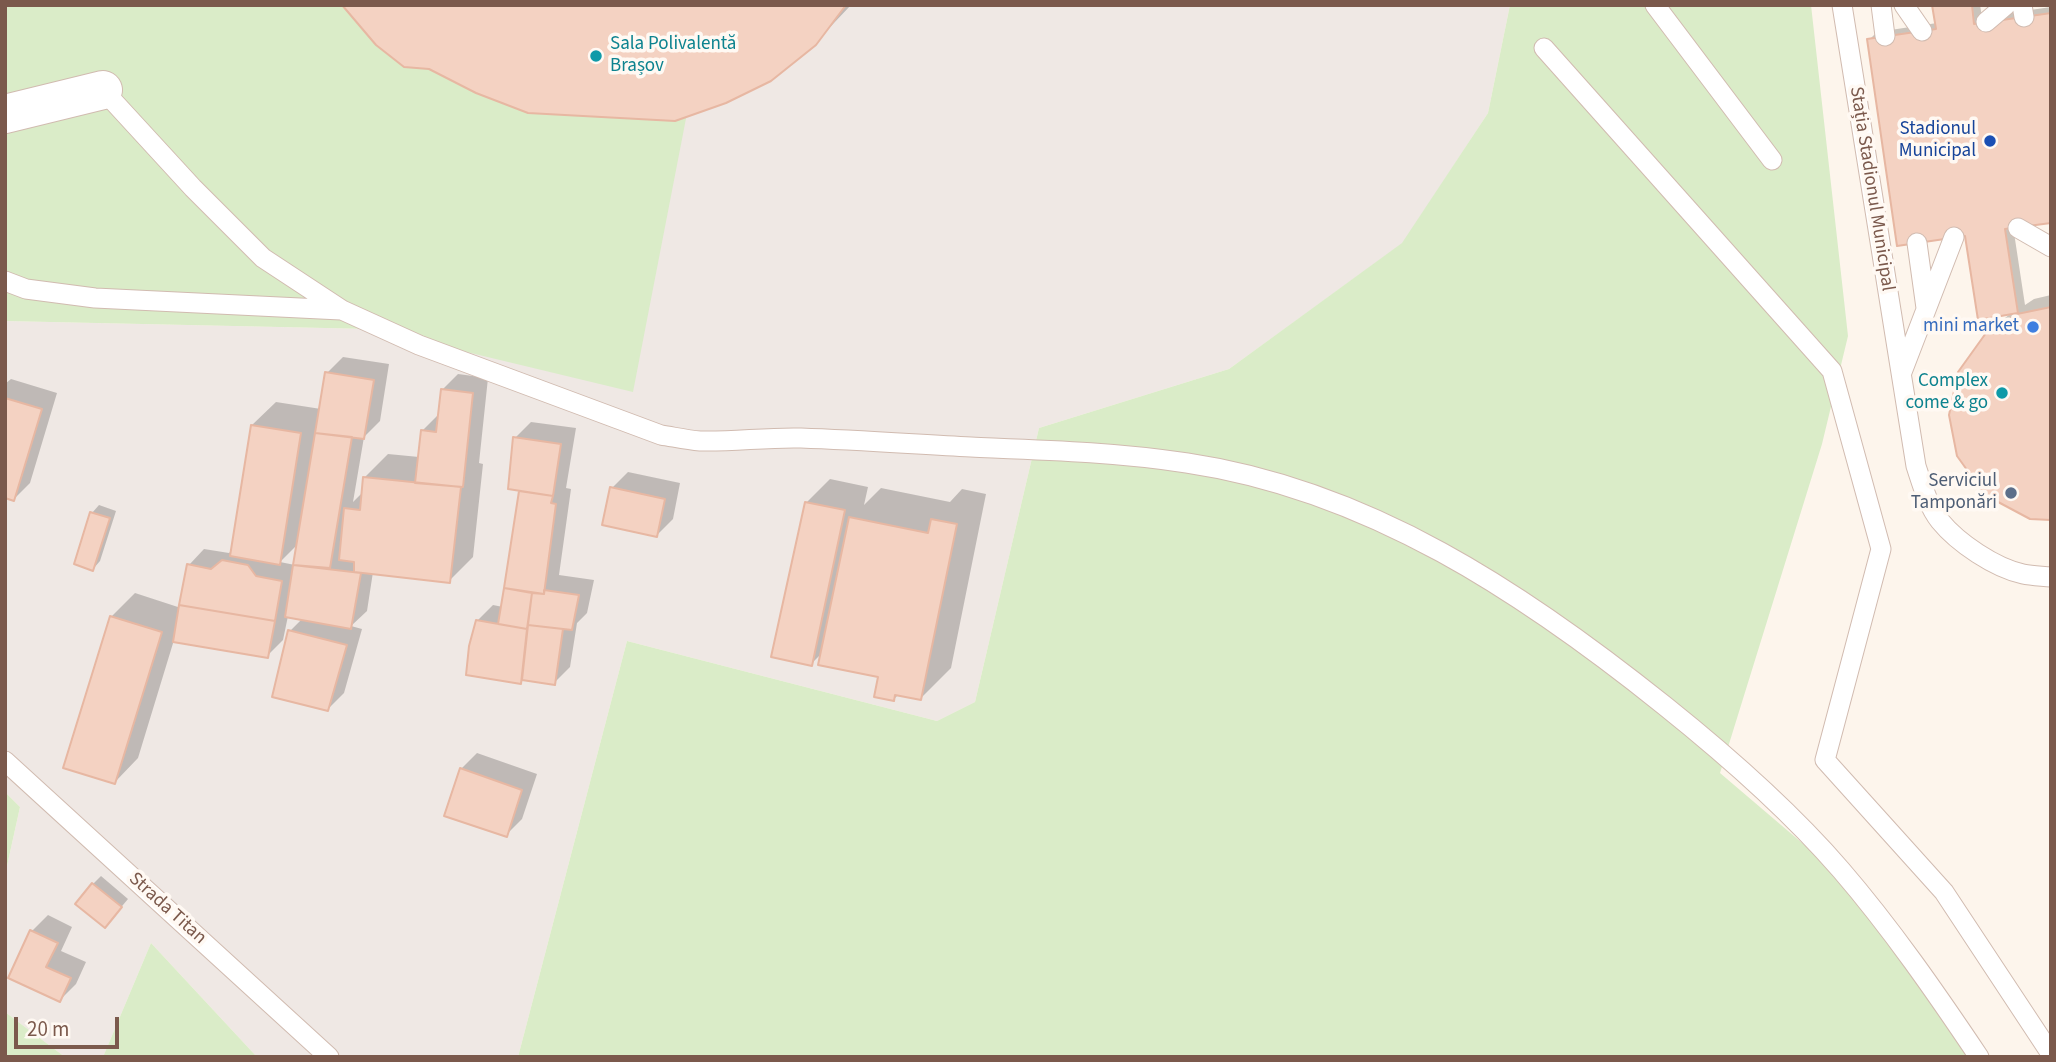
<!DOCTYPE html>
<html>
<head>
<meta charset="utf-8">
<style>
  body { margin:0 }
  #map { position:relative; width:2056px; height:1062px; overflow:hidden; background:#fdf5ec; font-family:"Source Sans 3",sans-serif }
  canvas { display:block }
  .frame { position:absolute; inset:0; border:7px solid #7b594c; pointer-events:none }
  .scale { position:absolute; left:14px; top:1017px; width:105px; height:32px; box-sizing:border-box; border:4px solid #7b594c; border-top:0; padding-left:9px; font-size:21px; line-height:24px; white-space:nowrap; color:#7b594c; -webkit-text-stroke:5px #fff9f3; paint-order:stroke }
</style>
</head>
<body>
<div id="map">
<canvas width="2056" height="1062"></canvas>
<div class="frame"></div>
<div class="scale">20 m</div>
</div>
<script>
const context = document.querySelector('canvas').getContext('2d');
context.lineJoin = 'round';
function fill(path, color) {
  context.fillStyle = color;
  context.fill(path, 'evenodd');
}
function trace(path, color, width, dash) {
  context.strokeStyle = color;
  context.lineWidth = width;
  context.lineCap = dash ? 'butt' : 'round';
  context.setLineDash(dash || []);
  context.stroke(path);
}
function drawText(font, color, halo, rows, align = 'center') {
  context.font = font + ' "Source Sans 3",sans-serif';
  context.lineWidth = 7;
  context.setLineDash([]);
  context.textBaseline = 'middle';
  context.strokeStyle = halo;
  context.fillStyle = color;
  for (const [text, x, y, turn = 0] of rows) {
    context.save();
    context.translate(x, y);
    context.rotate((+turn || 0) * Math.PI / 180);
    context.textAlign = isNaN(turn) ? turn : align;
    if (halo) context.strokeText(text, 0, 0);
    context.fillText(text, 0, 0);
    context.restore();
  }
}
fill(new Path2D(`
  M 708,5 L 1510,5 L 1488,113 L 1403,243 L 1229,369 L 1039,428 L 975,702 L 937,721 L 627,641 L 518,1057 L 257,1057 L 151,943 L 103,1057 L 65,1057 L 5,1012 L 5,875 L 20,807 L 5,792 L 5,321 L 371,329 Z`), '#efe8e4');
fill(new Path2D(`
  M 5,5 L 708,5 L 633,392 L 371,329 L 5,321 Z
  M 1510,5 L 1811,5 L 1848,336 L 1822,444 L 1720,773 L 1835,871 L 1974,1057 L 518,1057 L 627,641 L 937,721 L 975,702 L 1039,428 L 1229,369 L 1402,243 L 1488,113 Z
  M 5,792 L 20,807 L 5,875 Z
  M 151,943 L 257,1057 L 103,1057 Z
  M 5,1012 L 65,1057 L 5,1057 Z`), '#daecc8');
fill(new Path2D(`
  M 344,5 L 851,5 L 815,43 Z
  M 1934,5 L 1980,5 L 1982,17 L 2051,7 L 2051,221 L 2013,226 L 2025,305 L 2034,299 L 2051,295 L 2051,518 L 1987,334 L 2012,312 L 1967,234 L 1869,40 L 1877,32 L 1937,23 Z
  M 343,357 L 389,364 L 380,421 L 364,437 L 353,502 L 363,492 L 365,477 L 388,454 L 419,457 L 422,431 L 438,415 L 442,390 L 458,374 L 488,378 L 479,463 L 483,464 L 473,557 L 449,581 L 373,572 L 367,611 L 351,626 L 362,629 L 344,693 L 328,709 L 290,631 L 302,619 L 288,616 L 283,640 L 267,656 L 174,640 L 138,758 L 115,782 L 111,617 L 135,593 L 181,608 L 189,565 L 204,549 L 229,553 L 233,550 L 252,425 L 276,402 L 321,409 L 327,373 ZM 299,543 L 295,565 L 280,562 Z
  M 11,379 L 57,393 L 30,483 L 14,499 L 5,496 L 5,384 Z
  M 531,422 L 576,428 L 566,488 L 571,489 L 559,575 L 594,580 L 587,613 L 577,623 L 570,667 L 554,683 L 524,678 L 520,682 L 477,621 L 493,605 L 503,607 L 521,489 L 515,438 Z
  M 628,472 L 680,483 L 673,519 L 657,535 L 612,488 Z
  M 830,479 L 868,487 L 864,505 L 881,488 L 950,502 L 962,489 L 986,494 L 951,668 L 921,698 L 899,694 L 894,699 L 880,676 L 823,652 L 811,664 L 806,503 Z
  M 99,505 L 116,511 L 100,561 L 93,569 L 92,513 Z
  M 477,753 L 537,774 L 522,819 L 506,835 L 461,769 Z
  M 101,876 L 128,899 L 112,918 L 93,884 Z
  M 48,915 L 72,927 L 61,951 L 86,962 L 76,984 L 60,1000 L 11,977 L 32,931 Z`), '#0003');
const building = new Path2D(`
  M 342,5 L 846,5 L 816,45 L 771,81 L 726,103 L 675,121 L 528,113 L 476,93 L 429,69 L 404,67 L 376,45 Z
  M 1932,5 L 1972,5 L 1974,24 L 2051,13 L 2051,223 L 2005,229 L 2018,313 L 1978,320 L 1965,236 L 1897,246 L 1867,39 L 1936,29 Z
  M 2051,307 L 2051,520 L 2030,519 L 1985,495 L 1957,456 L 1949,415 L 1958,372 L 1986,333 L 2017,314 Z
  M 325,372 L 374,380 L 364,439 L 315,433 Z
  M 441,389 L 473,393 L 463,487 L 415,483 L 421,430 L 436,432 Z
  M 5,398 L 42,409 L 14,501 L 5,498 Z
  M 251,425 L 301,433 L 280,565 L 230,556 Z
  M 315,433 L 352,437 L 330,568 L 293,565 Z
  M 513,437 L 561,444 L 553,496 L 508,489 Z
  M 363,477 L 461,487 L 450,583 L 354,572 L 354,562 L 339,560 L 344,508 L 360,510 Z
  M 610,487 L 665,499 L 657,537 L 602,525 Z
  M 519,491 L 553,496 L 551,503 L 556,504 L 544,594 L 504,588 Z
  M 805,502 L 845,510 L 812,666 L 771,657 Z
  M 90,512 L 110,518 L 93,571 L 74,564 Z
  M 849,517 L 928,533 L 931,519 L 957,524 L 921,700 L 895,695 L 894,701 L 874,697 L 878,677 L 818,665 Z
  M 222,560 L 248,565 L 256,576 L 282,581 L 275,621 L 179,605 L 187,564 L 211,569 Z
  M 293,565 L 361,573 L 351,629 L 285,617 Z
  M 504,588 L 532,593 L 527,629 L 498,624 Z
  M 544,590 L 579,595 L 572,630 L 528,625 L 532,593 L 544,594 Z
  M 179,605 L 275,621 L 268,658 L 173,642 Z
  M 110,616 L 162,632 L 115,784 L 63,768 Z
  M 476,620 L 527,629 L 521,684 L 466,675 L 469,646 Z
  M 528,625 L 563,629 L 555,685 L 522,680 Z
  M 288,630 L 347,645 L 328,711 L 272,697 Z
  M 460,768 L 522,790 L 507,837 L 444,816 Z
  M 92,883 L 122,907 L 105,928 L 75,904 Z
  M 30,930 L 58,943 L 46,967 L 71,978 L 60,1002 L 8,978 Z`);
fill(building, '#f4d2c2');
trace(building, '#e7b7a2', 2);
const lane = new Path2D(`
  M 1655,5 L 1772,160
  M 1842,5 L 1916,466 C 1922,484 1928,506 1940,521 C 1958,543 1995,568 2023,574 C 2032,576 2042,576 2051,577
  M 1881,5 L 1885,36
  M 1904,5 L 1922,31
  M 2022,5 L 2024,17
  M 1986,22 L 2006,5
  M 1544,48 L 1832,371 L 1881,549 L 1825,760 L 1944,892 L 2051,1054
  M 103,90 L 193,188 L 263,258 L 342,310 L 419,345 L 661,435 C 674,437 687,440 700,441 C 733,442 767,437 801,438 C 857,440 914,444 971,447 C 1043,450 1116,452 1187,463 C 1369,490 1524,593 1665,706 C 1725,754 1790,811 1841,870 C 1891,928 1936,993 1979,1057
  M 2018,228 L 2051,247
  M 1917,243 L 1926,308
  M 5,281 L 26,289 L 95,298 L 341,310
  M 1902,372 L 1954,237
  M 5,761 L 329,1057`);
const street = new Path2D(`
  M 5,114 L 103,90`);
trace(lane, '#d1bbb0', 21);
trace(street, '#d1bbb0', 40);
trace(lane, '#fff', 19);
trace(street, '#fff', 38);
for (const [x, y, r, color] of [
  [596,56,7,"#0f9aa8"],
  [1990,141,7,"#1a4fb4"],
  [2033,327,7,"#3f7fe0"],
  [2002,393,7,"#0f9aa8"],
  [2011,493,7,"#5c6f8a"]
]) {
  const dot = new Path2D();
  dot.arc(x, y, r, 0, 2 * Math.PI);
  context.fillStyle = color;
  context.fill(dot);
  trace(dot, '#fff9f3', 2.5);
}
drawText('19px', '#0d838f', '#fff9f3', [
  ["Sala Polivalentă",610,45],
  ["Brașov",610,67],
  ["Complex",1988,382,"right"],
  ["come & go",1988,404,"right"]
], 'left');
drawText('19px', '#164399', '#fff9f3', [
  ["Stadionul",1976,130],
  ["Municipal",1976,152]
], 'right');
drawText('19px', '#7b594c', '#fff9f3', [
  ["Stația Stadionul Municipal",1871,189,81],
  ["Strada Titan",167,909,42]
]);
drawText('19px', '#366cbe', '#fff9f3', [
  ["mini market",2019,327]
], 'right');
drawText('19px', '#4e5e75', '#fff9f3', [
  ["Serviciul",1997,482],
  ["Tamponări",1997,504]
], 'right');
</script>
</body>
</html>
